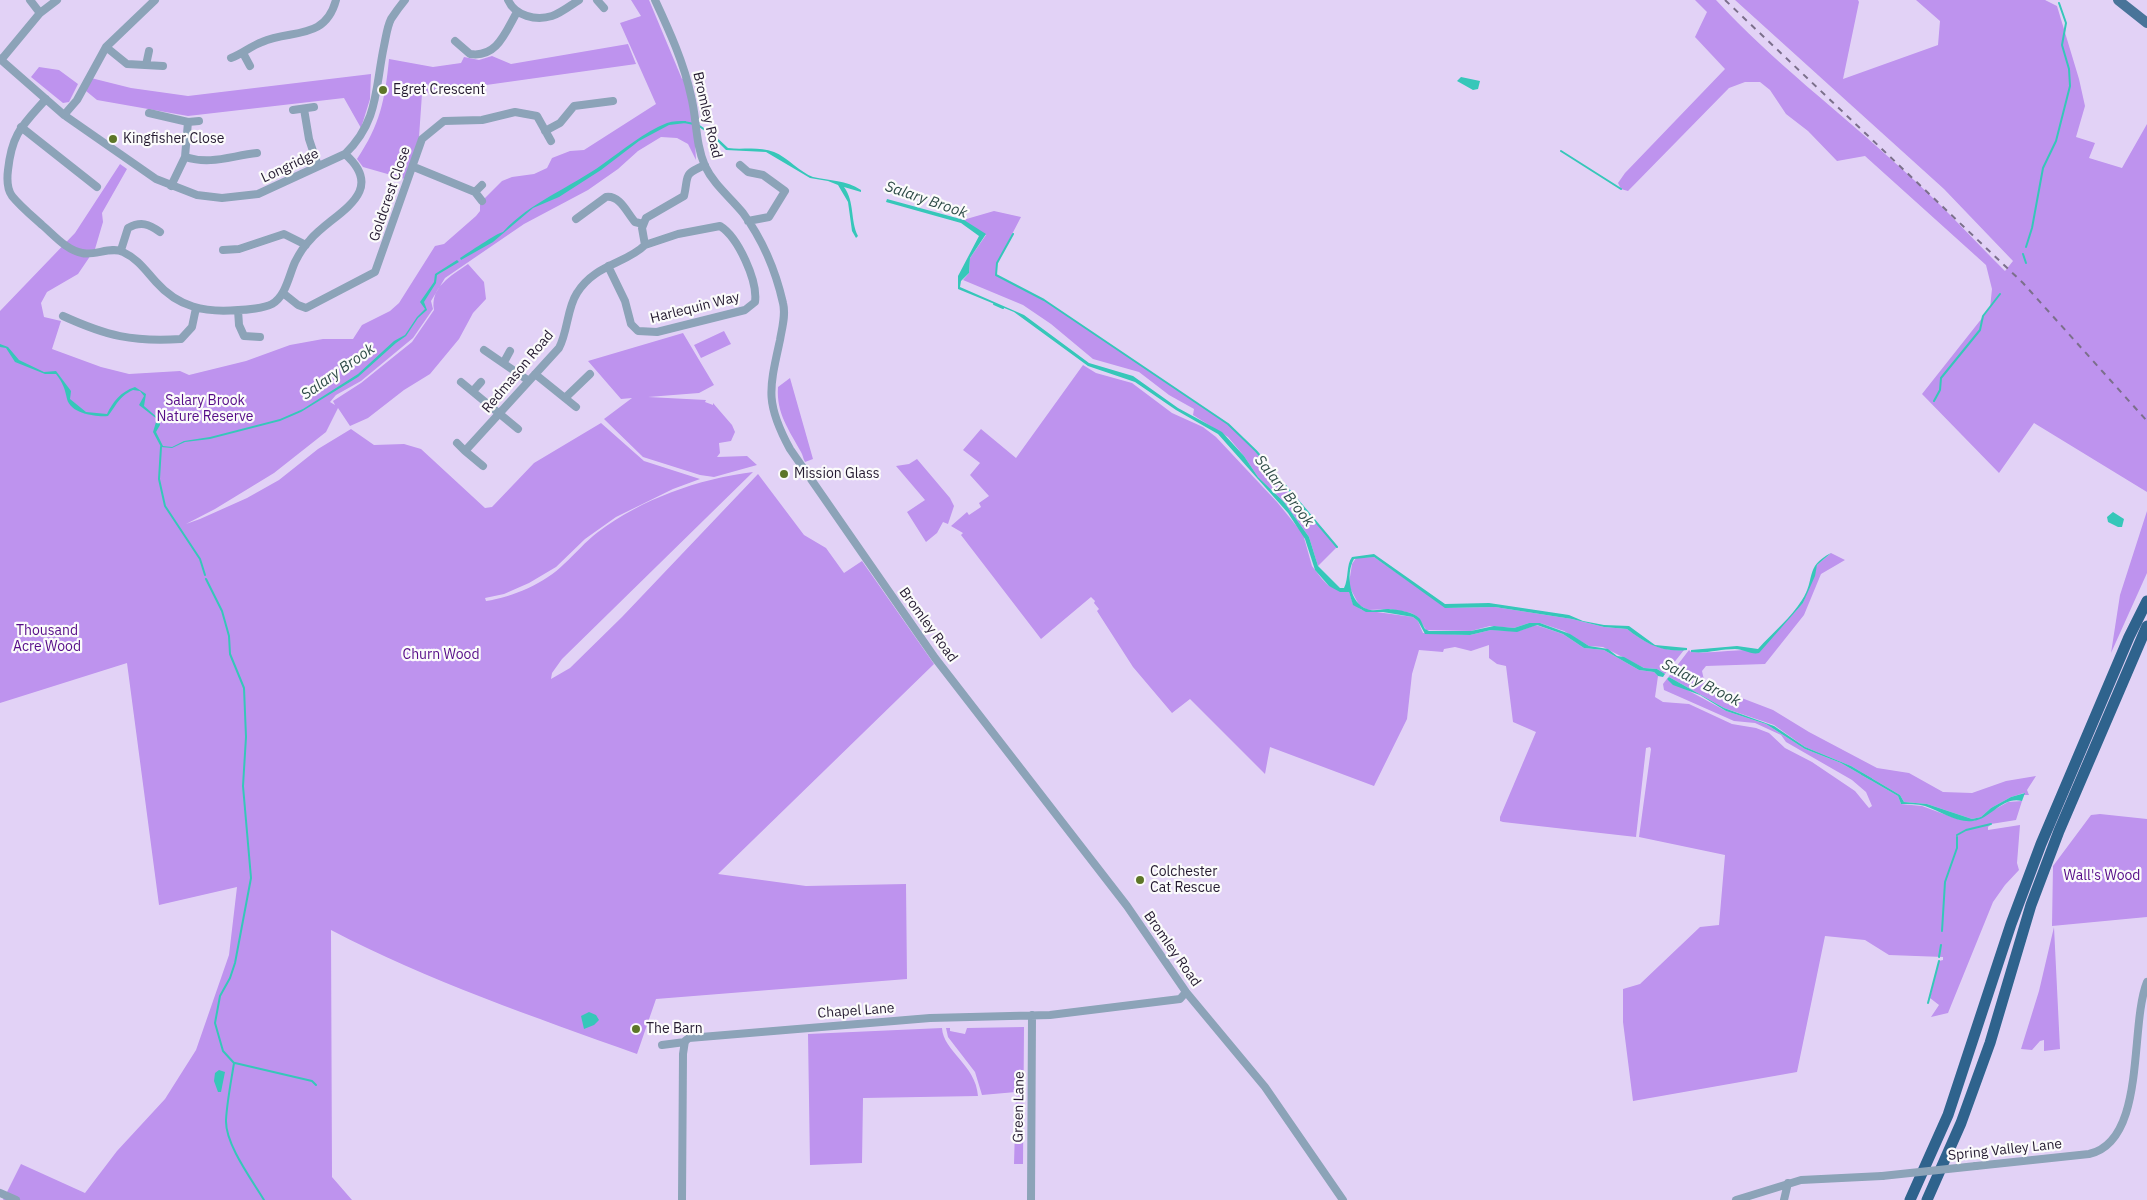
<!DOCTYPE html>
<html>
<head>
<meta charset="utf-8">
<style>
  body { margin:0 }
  canvas { display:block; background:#e2d2f6 }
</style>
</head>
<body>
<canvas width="2147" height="1200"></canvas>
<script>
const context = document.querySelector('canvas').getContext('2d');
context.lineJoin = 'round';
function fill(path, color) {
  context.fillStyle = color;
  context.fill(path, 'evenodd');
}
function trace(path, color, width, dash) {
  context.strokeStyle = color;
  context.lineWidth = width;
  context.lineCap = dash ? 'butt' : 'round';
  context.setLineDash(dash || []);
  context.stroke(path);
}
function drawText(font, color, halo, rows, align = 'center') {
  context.font = font + ' "IBM Plex Sans",sans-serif';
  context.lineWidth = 4.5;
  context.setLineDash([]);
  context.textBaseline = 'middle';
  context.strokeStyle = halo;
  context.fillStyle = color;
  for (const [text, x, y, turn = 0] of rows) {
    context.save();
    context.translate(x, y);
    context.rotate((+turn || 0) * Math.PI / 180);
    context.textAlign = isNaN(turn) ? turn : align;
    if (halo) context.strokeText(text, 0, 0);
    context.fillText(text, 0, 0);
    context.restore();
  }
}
fill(new Path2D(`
  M 631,0 L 649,0 L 682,79 L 686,76 L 694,125 L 696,160 L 688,144 L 677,138 L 661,137 L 638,151 L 618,169 L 588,190 L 524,224 L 445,278 L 431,301 L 433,309 L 413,338 L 361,381 L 336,395 L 330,402 L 335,405 L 333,401 L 361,383 L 412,342 L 434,310 C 430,287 451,276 468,264 L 484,282 L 486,299 L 473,313 L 459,339 L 430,374 L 404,390 L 368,418 L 350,426 L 338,408 L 326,432 L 274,473 L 215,509 L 186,524 L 200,519 L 247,498 L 279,480 L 318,449 L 351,429 L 374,445 L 404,444 L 421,449 L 485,508 L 492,507 L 534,463 L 601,423 L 644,461 L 700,479 L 673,489 L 616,517 L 585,539 L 556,567 L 529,583 L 504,594 L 485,598 L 486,601 C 513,597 545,583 564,564 C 576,553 585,542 598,532 C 642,499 698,479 753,472 L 562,659 L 552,673 L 551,679 L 570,668 L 622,617 L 758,474 L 804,535 L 826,548 L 844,573 L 862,561 L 934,664 L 718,874 L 806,886 L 906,884 L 907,979 L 656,999 L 637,1054 C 534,1017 429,981 331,930 L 332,1177 L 352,1200 L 3,1200 L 21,1164 L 85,1193 L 117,1151 L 165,1099 L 196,1050 L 229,955 L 237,887 L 159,905 L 127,663 L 0,703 L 0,311 L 75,233 L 120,164 L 127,169 L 102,213 L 103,222 L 95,249 L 78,274 L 47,292 L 41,303 L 44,317 L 61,321 L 52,349 L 101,367 L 129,374 L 180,371 L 189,375 L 246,361 L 290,345 L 323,339 L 353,339 L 362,325 L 390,311 L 399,303 L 435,246 L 444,244 L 476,216 L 480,211 L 480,203 L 502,181 L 512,177 L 534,174 L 547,168 L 552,158 L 570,151 L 584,150 L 656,104 L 620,23 L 641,16 Z
  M 1695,0 L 1716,0 C 1773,62 1840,112 1902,169 C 1938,201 1971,237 2005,271 L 2013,261 L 1944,189 L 1735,0 L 1858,0 L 1859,2 L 1843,79 L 1938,45 L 1940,21 L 1916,0 L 2045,0 L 2057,6 L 2079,79 L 2085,106 L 2076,137 L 2095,143 L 2089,158 L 2122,168 L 2147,124 L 2147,492 L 2034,423 L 1999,473 L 1922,394 L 1990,308 L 1992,289 L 1986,265 L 1865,156 L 1837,161 L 1808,131 L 1786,114 L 1770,90 L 1760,82 L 1745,82 L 1729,88 L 1628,191 L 1621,189 L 1618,183 L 1625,173 L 1725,69 L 1695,37 L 1707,12 Z
  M 628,44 L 636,64 L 422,94 L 419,137 L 405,179 L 363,167 L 357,159 C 380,125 385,100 389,59 L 433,67 L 461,63 L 464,57 L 479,60 L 492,56 L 511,64 Z
  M 39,67 L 59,70 L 78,84 L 69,102 L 63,103 L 31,77 Z
  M 371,74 L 370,99 L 361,128 L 344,98 L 188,116 L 97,100 L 86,91 L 91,78 L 131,88 L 188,96 Z
  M 994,211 L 1021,217 L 997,263 L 996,275 L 1044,300 L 1228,424 L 1256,451 L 1337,547 L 1318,566 L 1309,537 L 1284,502 L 1258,477 L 1244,456 L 1228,437 L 1193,415 L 1194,409 L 1169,395 L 1139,372 L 1093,359 L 1051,324 L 1023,305 L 963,280 L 969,273 L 970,258 L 986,235 L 963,220 Z
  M 724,331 L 731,344 L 701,358 L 694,345 Z
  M 683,333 L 714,385 L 699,393 L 648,397 L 706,400 L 705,402 L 713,405 L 713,403 L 732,425 L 735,432 L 731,441 L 719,443 L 720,453 L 717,457 L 747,456 L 757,465 L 714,477 L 700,475 L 643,457 L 604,419 L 632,398 L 621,399 L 588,361 Z
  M 1083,365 L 1096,373 L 1132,383 L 1172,413 L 1203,427 L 1216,437 L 1277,502 L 1303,534 L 1312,566 L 1322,579 L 1329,586 L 1349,592 L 1353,604 L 1362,610 L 1413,617 L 1418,621 L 1423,633 L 1470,635 L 1491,630 L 1519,631 L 1536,625 L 1563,634 L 1584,648 L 1604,650 L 1639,670 L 1654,672 L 1658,676 L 1655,697 L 1663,702 L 1689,704 L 1732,724 L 1756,728 L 1769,733 L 1785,748 L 1812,762 L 1855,791 L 1869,808 L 1872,806 L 1866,792 L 1852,780 L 1786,742 L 1781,735 L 1755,723 L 1734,721 L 1664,690 L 1663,684 L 1689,650 L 1691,652 C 1714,654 1736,649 1760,650 L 1803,603 L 1817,565 L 1831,553 L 1845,560 L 1821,574 L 1804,615 L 1765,664 L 1706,666 L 1702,671 L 1704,680 L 1726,692 L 1773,710 L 1809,732 L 1877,768 L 1909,773 L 1943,792 L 1972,793 L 2006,781 L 2036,776 L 2027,790 L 2029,795 L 2024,795 L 2024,793 L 2011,797 L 1991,808 L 1981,817 L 1972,819 L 1927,804 L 1904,802 L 1900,795 L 1851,766 L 1805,747 L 1774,725 L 1724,708 L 1669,677 L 1667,679 L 1726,711 L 1766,724 L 1805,749 L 1841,763 L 1898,796 L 1901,804 L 1922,806 L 1960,820 L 1974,821 L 2008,802 L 2022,801 L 2016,820 L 1991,824 L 1988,827 L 1988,830 L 2020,825 L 2017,863 L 2019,870 L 2005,885 L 1993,902 L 1948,1013 L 1931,1017 L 1939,1005 L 1930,998 L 1939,961 L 1943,960 L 1943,957 L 1889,955 L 1865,940 L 1825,936 L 1797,1072 L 1633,1101 L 1623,1022 L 1623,989 L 1640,984 L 1700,927 L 1719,925 L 1725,855 L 1639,837 L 1651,749 L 1650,747 L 1646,748 L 1636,837 L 1503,822 L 1500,821 L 1500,817 L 1536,732 L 1513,722 L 1506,666 L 1497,664 L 1489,658 L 1489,645 L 1471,651 L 1455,647 L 1444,649 L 1443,652 L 1419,650 L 1412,674 L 1407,719 L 1374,786 L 1270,747 L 1265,774 L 1190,699 L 1172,713 L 1133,667 L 1097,611 L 1099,609 L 1094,603 L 1095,601 L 1091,597 L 1041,639 L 961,535 L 963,533 L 951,526 L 967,512 L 969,515 L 981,507 L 979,503 L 989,496 L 970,475 L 980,463 L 963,450 L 981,429 L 1016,458 Z
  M 790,378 L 813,459 L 805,462 C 803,459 803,455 801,452 C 789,430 776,413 778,387 Z
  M 917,459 L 950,498 L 954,506 L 948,524 L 943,522 L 937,533 L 926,542 L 907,512 L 925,500 L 896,466 L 909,464 Z
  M 2147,511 L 2147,573 L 2111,653 L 2120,595 Z
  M 1374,557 L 1447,608 L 1495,607 L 1572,619 L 1604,627 L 1627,629 C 1644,642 1660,652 1684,650 L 1665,674 L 1657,669 L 1644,668 L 1603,647 L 1589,646 L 1564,631 L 1540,623 L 1529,623 L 1514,628 L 1490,626 L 1471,631 L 1426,630 L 1418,617 L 1411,613 L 1391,609 L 1368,610 L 1359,605 L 1350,588 L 1349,583 L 1352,564 L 1356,558 Z
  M 2100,814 L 2147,819 L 2147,917 L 2052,926 L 2053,866 L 2091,815 Z
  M 2054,927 L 2060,1049 L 2044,1051 L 2044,1040 L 2040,1041 L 2032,1050 L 2021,1049 L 2039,991 Z
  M 1024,1027 L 1023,1164 L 1014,1164 L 1016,1092 L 982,1095 L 975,1072 L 948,1037 L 946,1028 L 950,1028 L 950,1031 L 965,1034 L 967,1028 Z
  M 942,1028 C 943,1051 976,1065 978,1096 L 863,1098 L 862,1163 L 810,1165 L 808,1034 Z`), '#be93ee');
fill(new Path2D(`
  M 1461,77 L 1480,81 L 1478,89 L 1473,90 L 1457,81 Z
  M 686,121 L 686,123 L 669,125 L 639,141 L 601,170 L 559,197 L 533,208 L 493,242 L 461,260 L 460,258 C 468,253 497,233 503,232 C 530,202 570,188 603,164 C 623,150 644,132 667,123 C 673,121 680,121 686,121 Z
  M 712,133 L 728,148 C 743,150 759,146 774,152 C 787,157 801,173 813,177 C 830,181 846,180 861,190 L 861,192 L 844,187 C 855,202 850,220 858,236 L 856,238 L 852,231 L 848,202 L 838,185 L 828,181 L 810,178 L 766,152 L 726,150 L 710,134 Z
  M 887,199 L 964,220 L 986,234 L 970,258 L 969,273 L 961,281 L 960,287 L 1024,315 L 1089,363 L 1133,376 L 1178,408 L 1222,432 L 1244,456 L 1258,477 L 1284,502 L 1309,537 L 1318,566 L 1340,588 L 1344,588 C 1349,578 1346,565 1352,557 L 1374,554 L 1445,604 L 1489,603 L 1569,615 L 1583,621 L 1604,625 L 1629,626 L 1655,645 L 1687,648 L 1687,650 C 1662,653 1645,643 1627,629 L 1604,627 L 1572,619 L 1495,607 L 1445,608 L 1374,557 L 1354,559 C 1345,574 1350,604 1367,609 C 1374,612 1380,609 1387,609 C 1395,609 1415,612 1420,619 C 1422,622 1423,626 1425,629 L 1429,631 L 1471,631 L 1494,626 L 1514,628 L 1529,623 L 1540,623 L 1570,634 L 1589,646 L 1608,649 L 1617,656 L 1624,657 L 1644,668 L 1657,669 L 1665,674 L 1663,677 L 1658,676 L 1654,672 L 1639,670 L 1604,650 L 1584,648 L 1563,634 L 1537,625 L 1517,632 L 1491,630 L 1470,635 L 1425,634 L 1418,621 L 1413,617 L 1383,612 L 1366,612 L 1353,605 L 1349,592 L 1340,592 L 1329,586 L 1315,570 L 1305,539 L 1288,513 L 1218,434 L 1176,410 L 1135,382 L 1088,366 L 1014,312 L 958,289 L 958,276 L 979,236 L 961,223 L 886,202 Z
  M 457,260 L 459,262 L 437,275 L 436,283 L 424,302 L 427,310 L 418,318 L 406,336 L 396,343 L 358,377 L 301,412 L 280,421 L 210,439 L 185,442 L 172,448 L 161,447 L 153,432 L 157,419 L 139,405 L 144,396 L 140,391 L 133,390 C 118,397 117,405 108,416 C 96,417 71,414 67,399 C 65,389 63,383 56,374 L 45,374 L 15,362 L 6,348 L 0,347 L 0,344 L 8,347 L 19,360 L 44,372 L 56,371 L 71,391 L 70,399 L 86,412 L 107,414 C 113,402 120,392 135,387 L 146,394 L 144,406 L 159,419 L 160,425 L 156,432 L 163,446 L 172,447 L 184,441 L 210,437 L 280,419 L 303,409 L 358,374 L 394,341 L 405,335 L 417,317 L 425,309 L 420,302 L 434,282 L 435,274 Z
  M 2113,512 L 2124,519 L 2122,527 L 2118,527 L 2108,522 L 2107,517 Z
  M 1831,553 L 1817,565 L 1815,576 L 1803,603 L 1759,653 C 1751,655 1744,649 1735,649 C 1720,649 1706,654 1691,652 L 1691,650 L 1737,646 L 1758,649 C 1772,633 1791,618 1802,600 C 1816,579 1804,567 1831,553 Z
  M 1669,677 L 1724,708 L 1774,726 L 1805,747 L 1851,766 L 1900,795 L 1904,802 L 1927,804 L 1972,819 L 1981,817 L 1991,808 L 2011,797 L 2025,793 L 2022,801 C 2002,796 1991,819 1973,821 C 1956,823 1940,811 1925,806 C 1917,804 1909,804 1901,804 L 1898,796 L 1841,763 L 1805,749 L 1766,724 L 1726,711 L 1700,695 L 1673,685 L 1667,679 Z
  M 589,1012 L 596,1015 L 599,1020 L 594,1025 L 584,1029 L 581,1016 Z
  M 219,1070 L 225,1072 L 221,1092 L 218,1092 L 214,1081 L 215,1073 Z`), '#36c7b9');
trace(new Path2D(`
  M 684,122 L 694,124
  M 698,125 L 712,135
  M 1561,151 L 1621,189
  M 1013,234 L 997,263 L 996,275 L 1044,300 L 1228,424 L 1256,451 L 1337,547
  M 2026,247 L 2032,228 L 2043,168 L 2056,141 L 2070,86 L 2069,69 L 2062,45 L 2066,23 L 2059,3
  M 2023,254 L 2026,263
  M 994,304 L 1003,308
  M 1934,401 L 1940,390 L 1941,378 L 1980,330 L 1983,316 L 2000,294
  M 161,447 L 159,479 L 165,506 L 200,559 L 205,575
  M 206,579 L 222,611 L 229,636 L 230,654 L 244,688 L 246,737 L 243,786 L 251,878 L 235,963 L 230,978 L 220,996 L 215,1023 L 223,1051 L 234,1063 C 231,1082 227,1102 226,1120 C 225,1144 252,1180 264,1200
  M 1862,774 L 1871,779
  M 1957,835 L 1966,830 L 1991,824
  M 1942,931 L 1945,882 L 1957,848 L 1957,837
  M 1939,957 L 1941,945
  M 1928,1003 L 1939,961
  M 235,1063 L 312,1081 L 316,1085`), '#36c7b9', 2);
trace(new Path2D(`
  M 30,0 L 40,13
  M 508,0 C 515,16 536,21 552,16 C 561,13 571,5 579,0
  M 597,0 L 604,8
  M 655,0 C 669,30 684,63 691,96 C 697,119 695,143 705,166 C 714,185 730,197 743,213 C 762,239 776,272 783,303 C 786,315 782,328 780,340 C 769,390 765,403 790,449 L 935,658 L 1127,906 L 1186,992 L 1265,1087 L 1343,1200
  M 455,41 L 470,54 C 497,58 505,33 517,12
  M 106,47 L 127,64 L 163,66
  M 243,53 L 250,66
  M 231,58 C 242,54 251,46 262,42 C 291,29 325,41 336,0
  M 0,59 L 64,115 L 156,179 L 197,195 L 222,198 L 258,194 L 345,154 C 379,121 375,88 384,46 C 386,37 387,27 391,19 C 395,13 400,6 405,0
  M 1,60 L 40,13 L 57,0
  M 146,65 L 149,51
  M 46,99 C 22,126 12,133 8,170 C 7,178 7,189 12,196 C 20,206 32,216 42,225 C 54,235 66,250 82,253 C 94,256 112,246 123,252 C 138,259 145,270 156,282 C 178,307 205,313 238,310 C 247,310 264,308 272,304 C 286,296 289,275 295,262 C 299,254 304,246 310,240 C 331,214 390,194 345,154
  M 304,109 L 309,139 L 318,166
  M 293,110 L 314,107
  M 149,113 L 188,122 L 185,157 L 171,186
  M 64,115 L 77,100 L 106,47 L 155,0
  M 188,122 L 199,121
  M 21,127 L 97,187
  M 545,131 L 560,123 L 574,106 L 613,101
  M 185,157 C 211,165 230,156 257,153
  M 740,165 L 748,172 L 763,175 L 785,191 L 769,217 L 748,221
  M 414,167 L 475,192
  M 482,185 L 475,192 L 482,201
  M 576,219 L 606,197 C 620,195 627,213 635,222 L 643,224
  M 121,250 L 128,228 C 141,221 149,224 160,232
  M 223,250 L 239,249 L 284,234 L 306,245
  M 608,266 L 625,301 L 631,324 L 638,331 L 657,332 L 745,310 L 755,302 C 758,281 738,237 720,226 L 678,234 L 645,245
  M 283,293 L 298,305 L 306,308 L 375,272 L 422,139 L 444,121 L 482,120 L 515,112 L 537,116 L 551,141
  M 238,310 L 239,325 L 244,336 L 260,337
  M 63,316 C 107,336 132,342 181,339 L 192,327 L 196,308
  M 484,350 L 529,381
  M 504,362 L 510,351
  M 535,374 L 576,407
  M 461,382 L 518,429
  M 473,391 L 481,382
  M 565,398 L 590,374
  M 457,443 L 465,451
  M 483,466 L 465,451 L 559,348 C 568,331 567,308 577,293 C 595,264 626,264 645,245 L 642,228 L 646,218 L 684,196 C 689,175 682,175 705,165
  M 662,1045 L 685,1042
  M 1976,1166 L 2089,1154 C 2147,1141 2129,1027 2147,982
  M 0,1193 L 16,1200
  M 682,1200 L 683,1054 L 685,1041 L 689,1038 L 930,1018 L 1050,1015 L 1180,999 L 1186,992
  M 1031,1200 L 1032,1015
  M 1736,1200 L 1801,1180 L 1882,1176
  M 1784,1200 L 1788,1183`), '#8ca3b8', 8);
trace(new Path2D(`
  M 2118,0 L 2147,23`), '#497499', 10);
trace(new Path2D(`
  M 1910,1200 L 1948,1115 L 2011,924 L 2041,844 L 2129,637 L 2147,601
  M 1927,1200 L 1961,1123 L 1990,1043 L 2031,905 L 2059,831 L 2147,626`), '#2f638d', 11);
trace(new Path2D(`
  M 1725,0 L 2023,283 L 2147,421`), '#7b6f8b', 2, [6, 6]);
trace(new Path2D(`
  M 1882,1176 L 1976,1166`), '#8ca3b8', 8);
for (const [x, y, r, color] of [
  [383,90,5,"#5d7628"],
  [113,139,5,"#5d7628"],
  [784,474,5,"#5d7628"],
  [1140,880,5,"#5d7628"],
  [636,1029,5,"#5d7628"]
]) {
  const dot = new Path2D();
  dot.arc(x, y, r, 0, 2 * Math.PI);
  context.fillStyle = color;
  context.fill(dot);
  trace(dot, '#fbfbfb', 2);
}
drawText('14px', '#251b31', '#fbfbfb', [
  ["Egret Crescent",393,90],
  ["Kingfisher Close",123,139],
  ["Mission Glass",794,474],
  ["Colchester",1150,872],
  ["Cat Rescue",1150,888],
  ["The Barn",646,1029]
], 'left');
drawText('14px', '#251b31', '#fbfbfb', [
  ["Bromley Road",707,115,77],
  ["Longridge",290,166,-25],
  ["Goldcrest Close",390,194,-71],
  ["Harlequin Way",695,308,-14],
  ["Redmason Road",518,372,-50],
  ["Bromley Road",928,625,54],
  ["Bromley Road",1172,949,55],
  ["Chapel Lane",856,1011,-4],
  ["Green Lane",1019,1107,-89],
  ["Spring Valley Lane",2005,1150,-6]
]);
drawText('14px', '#560c88', '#fbfbfb', [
  ["Salary Brook",205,401],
  ["Nature Reserve",205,417],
  ["Thousand",47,631],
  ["Acre Wood",47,647],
  ["Churn Wood",441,655],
  ["Wall's Wood",2102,876]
]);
drawText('italic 15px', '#2e4b47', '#fbfbfb', [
  ["Salary Brook",926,200,19],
  ["Salary Brook",338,372,-35],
  ["Salary Brook",1284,491,52],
  ["Salary Brook",1701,683,27]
]);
</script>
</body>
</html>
